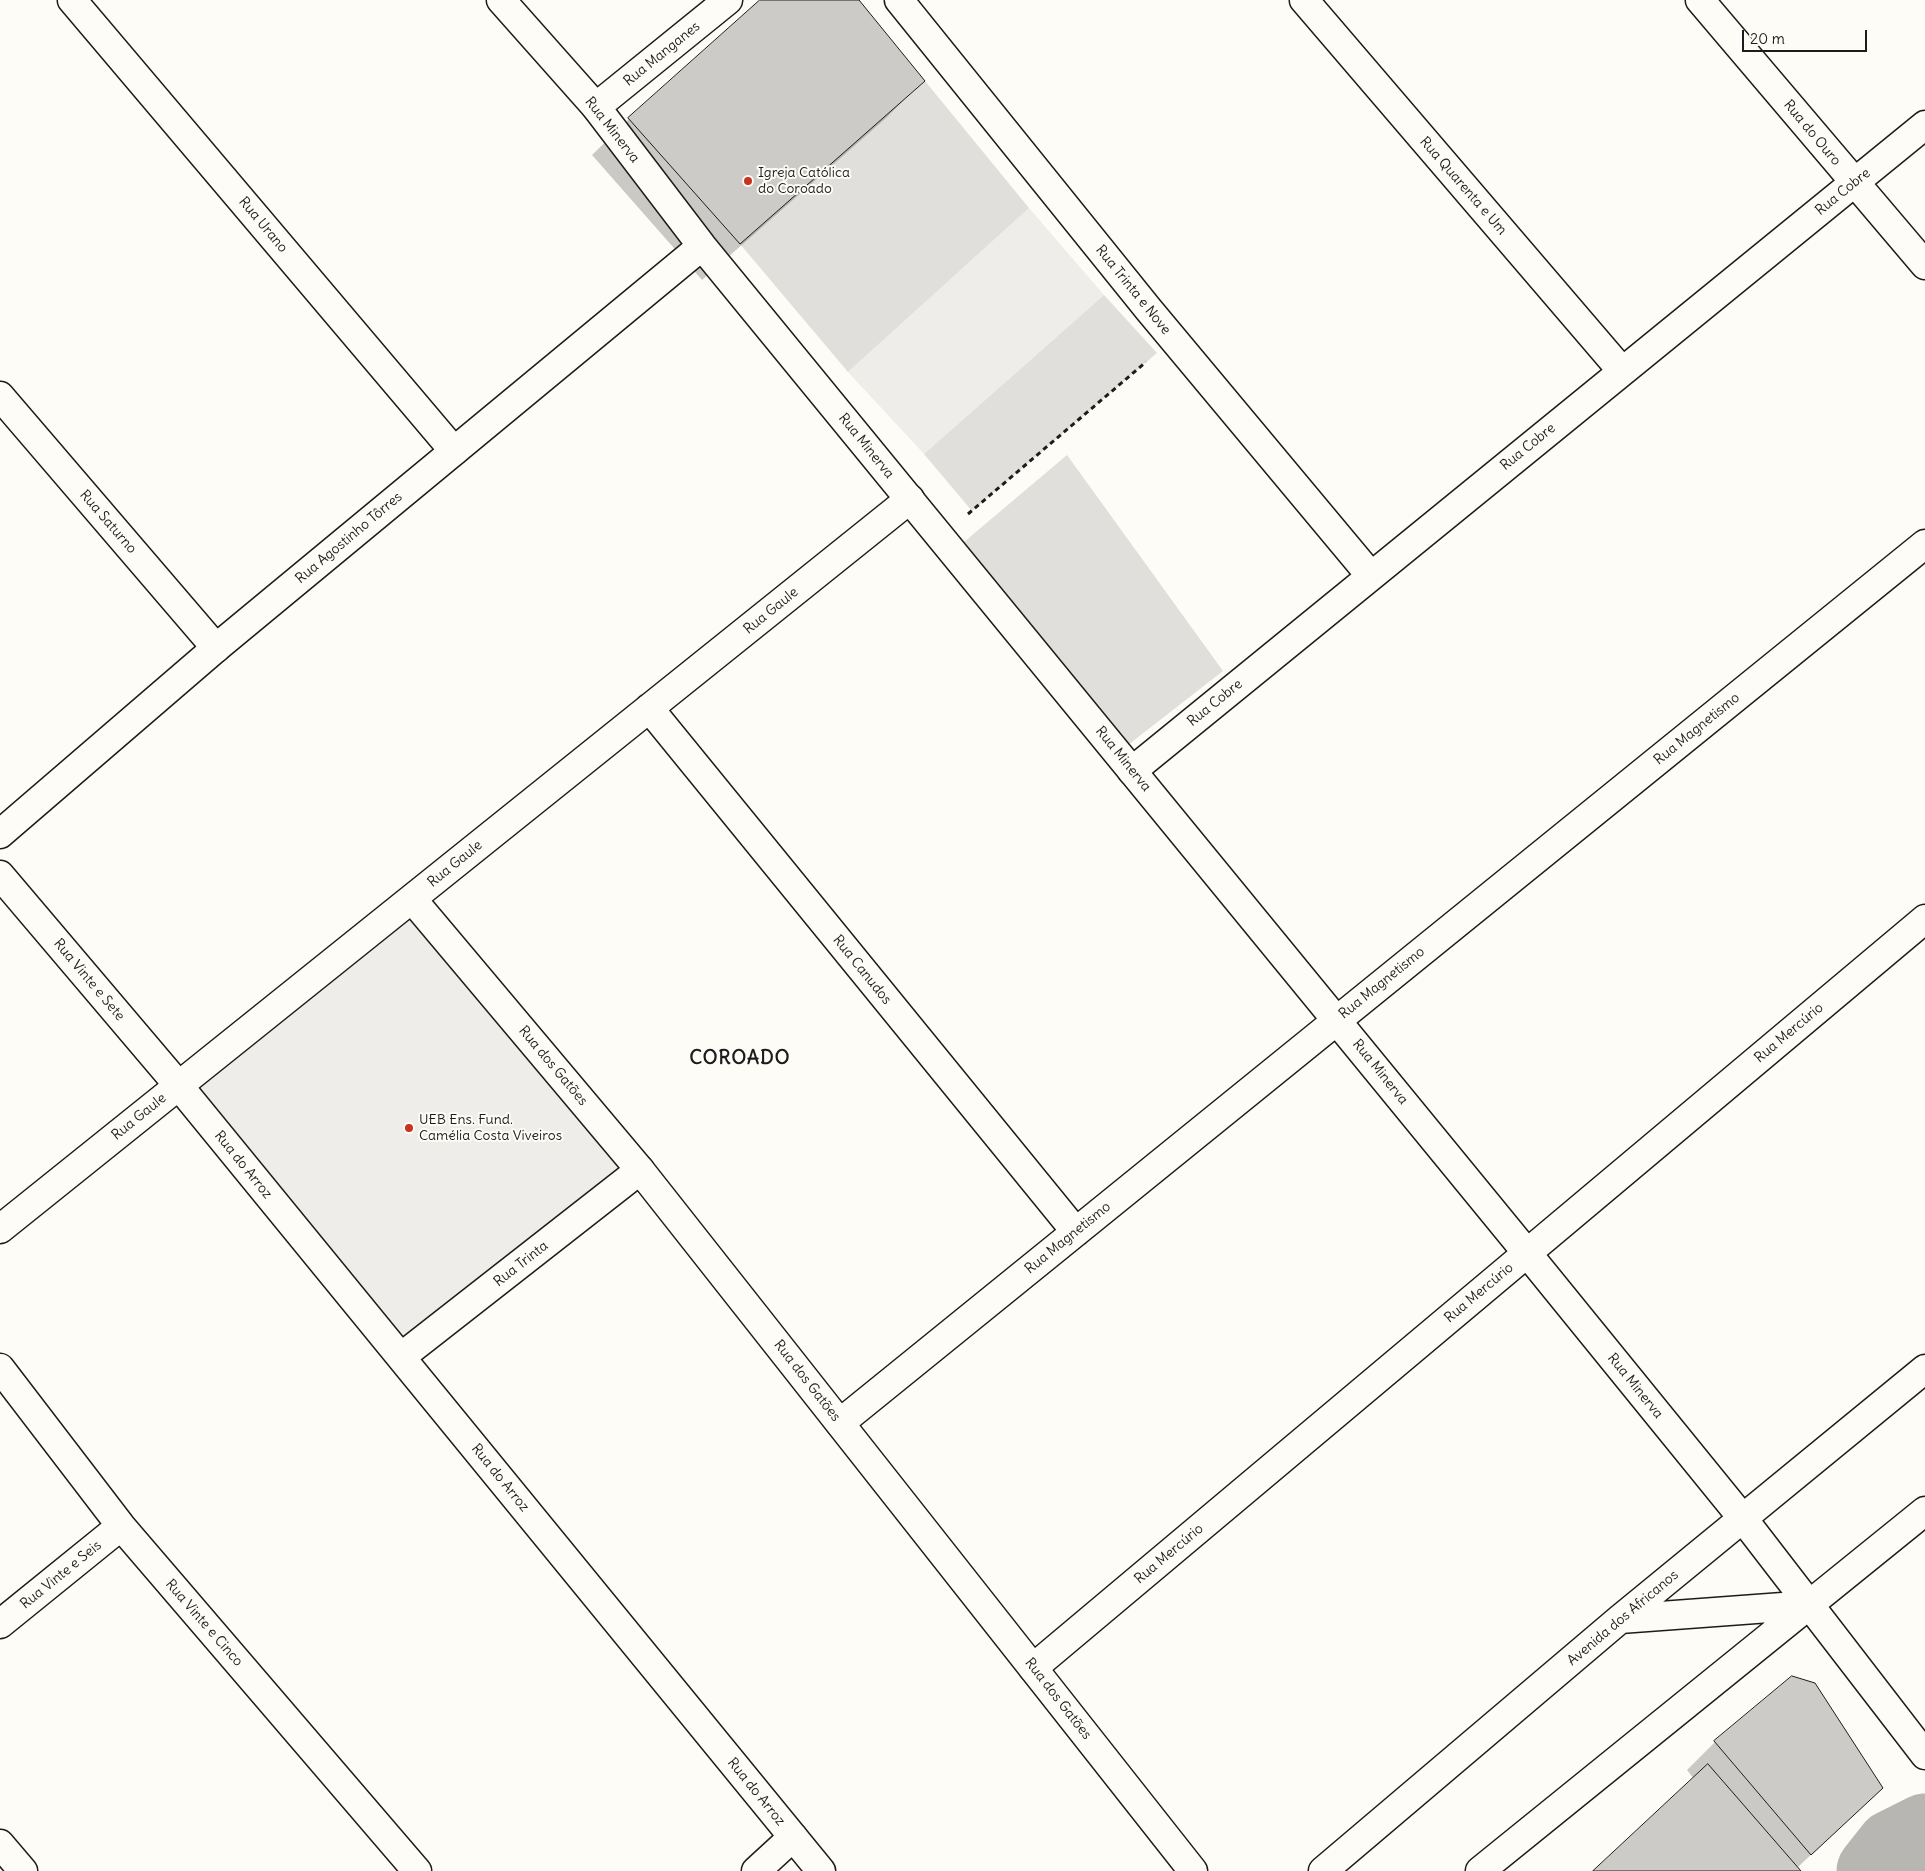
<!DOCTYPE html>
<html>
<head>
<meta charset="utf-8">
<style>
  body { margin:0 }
  #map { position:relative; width:1925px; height:1871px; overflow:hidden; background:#fdfcf7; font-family:Delius,sans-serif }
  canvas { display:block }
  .scale { position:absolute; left:1742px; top:30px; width:125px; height:22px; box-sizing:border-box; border:2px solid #1c1c1c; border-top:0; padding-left:6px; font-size:15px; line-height:18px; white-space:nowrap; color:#1c1c1c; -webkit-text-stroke:4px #fdfcf7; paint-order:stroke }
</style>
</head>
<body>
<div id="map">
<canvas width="1925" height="1871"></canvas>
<div class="scale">20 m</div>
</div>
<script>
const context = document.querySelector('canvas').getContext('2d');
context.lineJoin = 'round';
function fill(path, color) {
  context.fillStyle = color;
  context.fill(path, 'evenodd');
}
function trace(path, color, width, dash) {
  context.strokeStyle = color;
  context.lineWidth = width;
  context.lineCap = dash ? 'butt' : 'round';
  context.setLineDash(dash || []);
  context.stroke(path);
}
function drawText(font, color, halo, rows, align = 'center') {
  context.font = font + ' Delius,sans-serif';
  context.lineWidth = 4;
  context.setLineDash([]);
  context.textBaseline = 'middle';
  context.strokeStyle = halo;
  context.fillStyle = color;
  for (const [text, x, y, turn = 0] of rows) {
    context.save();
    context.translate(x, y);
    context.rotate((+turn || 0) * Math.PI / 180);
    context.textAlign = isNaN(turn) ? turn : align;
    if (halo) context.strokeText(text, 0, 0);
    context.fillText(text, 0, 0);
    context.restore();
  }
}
fill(new Path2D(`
  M 1029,208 L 1104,295 L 924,454 L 848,372 Z
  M 412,899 L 640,1170 L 401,1357 L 179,1086 Z`), '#eeede9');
fill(new Path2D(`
  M 925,81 L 1029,208 L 848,372 L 740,244 Z
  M 1104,295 L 1157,353 L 972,511 L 924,454 Z
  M 1067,455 L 1223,671 L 1128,745 L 964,542 Z`), '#e0dfdb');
fill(new Path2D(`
  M 762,0 L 857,0 L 923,81 L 886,118 L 702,280 L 592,155 L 629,119 Z
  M 1715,1742 L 1882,1788 L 1798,1867 L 1800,1871 L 1595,1871 L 1694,1779 L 1687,1770 Z`), '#0003');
trace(new Path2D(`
  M 1874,1871 L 1893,1847 L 1925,1831`), '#b7b6b2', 75);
const building = new Path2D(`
  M 760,0 L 859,0 L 925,81 L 740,244 L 628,118 Z
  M 1792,1676 L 1815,1683 L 1883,1788 L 1811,1855 L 1714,1741 Z
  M 1708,1764 L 1801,1871 L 1593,1871 Z`);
fill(building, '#cccbc8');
trace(building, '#1c1c1c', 1);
const street = new Path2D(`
  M 72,0 L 454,451
  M 899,0 L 1149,310 L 1371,576
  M 1304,0 L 1622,371
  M 1700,0 L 1925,265
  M 596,107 L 728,0
  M 0,396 L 216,648
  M 649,708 L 1076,1232
  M 1132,771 L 1925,125
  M 412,899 L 640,1170
  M 0,1229 L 910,499
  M 0,1368 L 121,1526 L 417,1871
  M 840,1423 L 1925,544
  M 0,1624 L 121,1526
  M 1033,1668 L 1925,919
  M 0,1844 L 23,1871
  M 756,1871 L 793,1837`);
const secondary = new Path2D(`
  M 501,0 L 596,107 L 702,246 L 1527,1253 L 1744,1520 L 1925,1755
  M 0,834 L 216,648 L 702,246
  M 0,875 L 179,1086 L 821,1871
  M 401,1357 L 640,1170 L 1193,1871`);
const primary = new Path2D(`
  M 1620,1619 L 1810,1605
  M 1323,1871 L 1620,1619 L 1925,1369
  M 1480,1871 L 1925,1511`);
trace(street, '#1c1c1c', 31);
trace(secondary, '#1c1c1c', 31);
trace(primary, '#1c1c1c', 31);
trace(new Path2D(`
  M 968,514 L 1146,362`), '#1c1c1c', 3, [5, 4]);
trace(street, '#fdfcf7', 28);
trace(secondary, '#fdfcf7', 28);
trace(primary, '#fdfcf7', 28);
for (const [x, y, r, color] of [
  [748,181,5,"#c8321e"],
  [409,1128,5,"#c8321e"]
]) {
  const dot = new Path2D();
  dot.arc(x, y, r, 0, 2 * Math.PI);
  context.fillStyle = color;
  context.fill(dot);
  trace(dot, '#fdfcf7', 2);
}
drawText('14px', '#1c1c1c', '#fdfcf7', [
  ["Rua Manganes",662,54,-39],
  ["Rua Minerva",612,130,52],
  ["Rua do Ouro",1812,133,50],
  ["Rua Quarenta e Um",1463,186,49],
  ["Rua Cobre",1843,192,-39],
  ["Rua Urano",263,225,50],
  ["Rua Trinta e Nove",1133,290,51],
  ["Rua Minerva",866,446,51],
  ["Rua Cobre",1528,447,-39],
  ["Rua Saturno",108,522,49],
  ["Rua Agostinho Tôrres",349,538,-40],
  ["Rua Gaule",771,611,-39],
  ["Rua Cobre",1215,703,-39],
  ["Rua Magnetismo",1697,729,-39],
  ["Rua Minerva",1123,759,51],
  ["Rua Gaule",455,864,-39],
  ["Rua Canudos",862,970,51],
  ["Rua Vinte e Sete",89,980,50],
  ["Rua Magnetismo",1382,983,-39],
  ["Rua Mercúrio",1789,1033,-40],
  ["Rua dos Gatões",553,1066,50],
  ["Rua Minerva",1380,1072,51],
  ["Rua Gaule",139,1117,-39],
  ["Rua do Arroz",243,1165,51],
  ["Rua Magnetismo",1068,1238,-39],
  ["Rua Trinta",521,1264,-38],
  ["Rua Mercúrio",1479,1293,-40],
  ["Rua dos Gatões",807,1381,52],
  ["Rua Minerva",1635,1386,51],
  ["Rua do Arroz",500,1478,51],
  ["Rua Mercúrio",1169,1554,-40],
  ["Rua Vinte e Seis",61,1575,-39],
  ["Avenida dos Africanos",1623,1618,-40],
  ["Rua Vinte e Cinco",204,1623,49],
  ["Rua dos Gatões",1058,1699,52],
  ["Rua do Arroz",756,1792,51]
]);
drawText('14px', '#1c1c1c', '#fdfcf7', [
  ["Igreja Católica",758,173],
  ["do Coroado",758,189],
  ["UEB Ens. Fund.",419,1120],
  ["Camélia Costa Viveiros",419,1136]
], 'left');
context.letterSpacing = '1px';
drawText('bold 19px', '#1c1c1c', '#fdfcf7', [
  ["COROADO",740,1059]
]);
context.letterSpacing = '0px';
</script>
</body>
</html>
